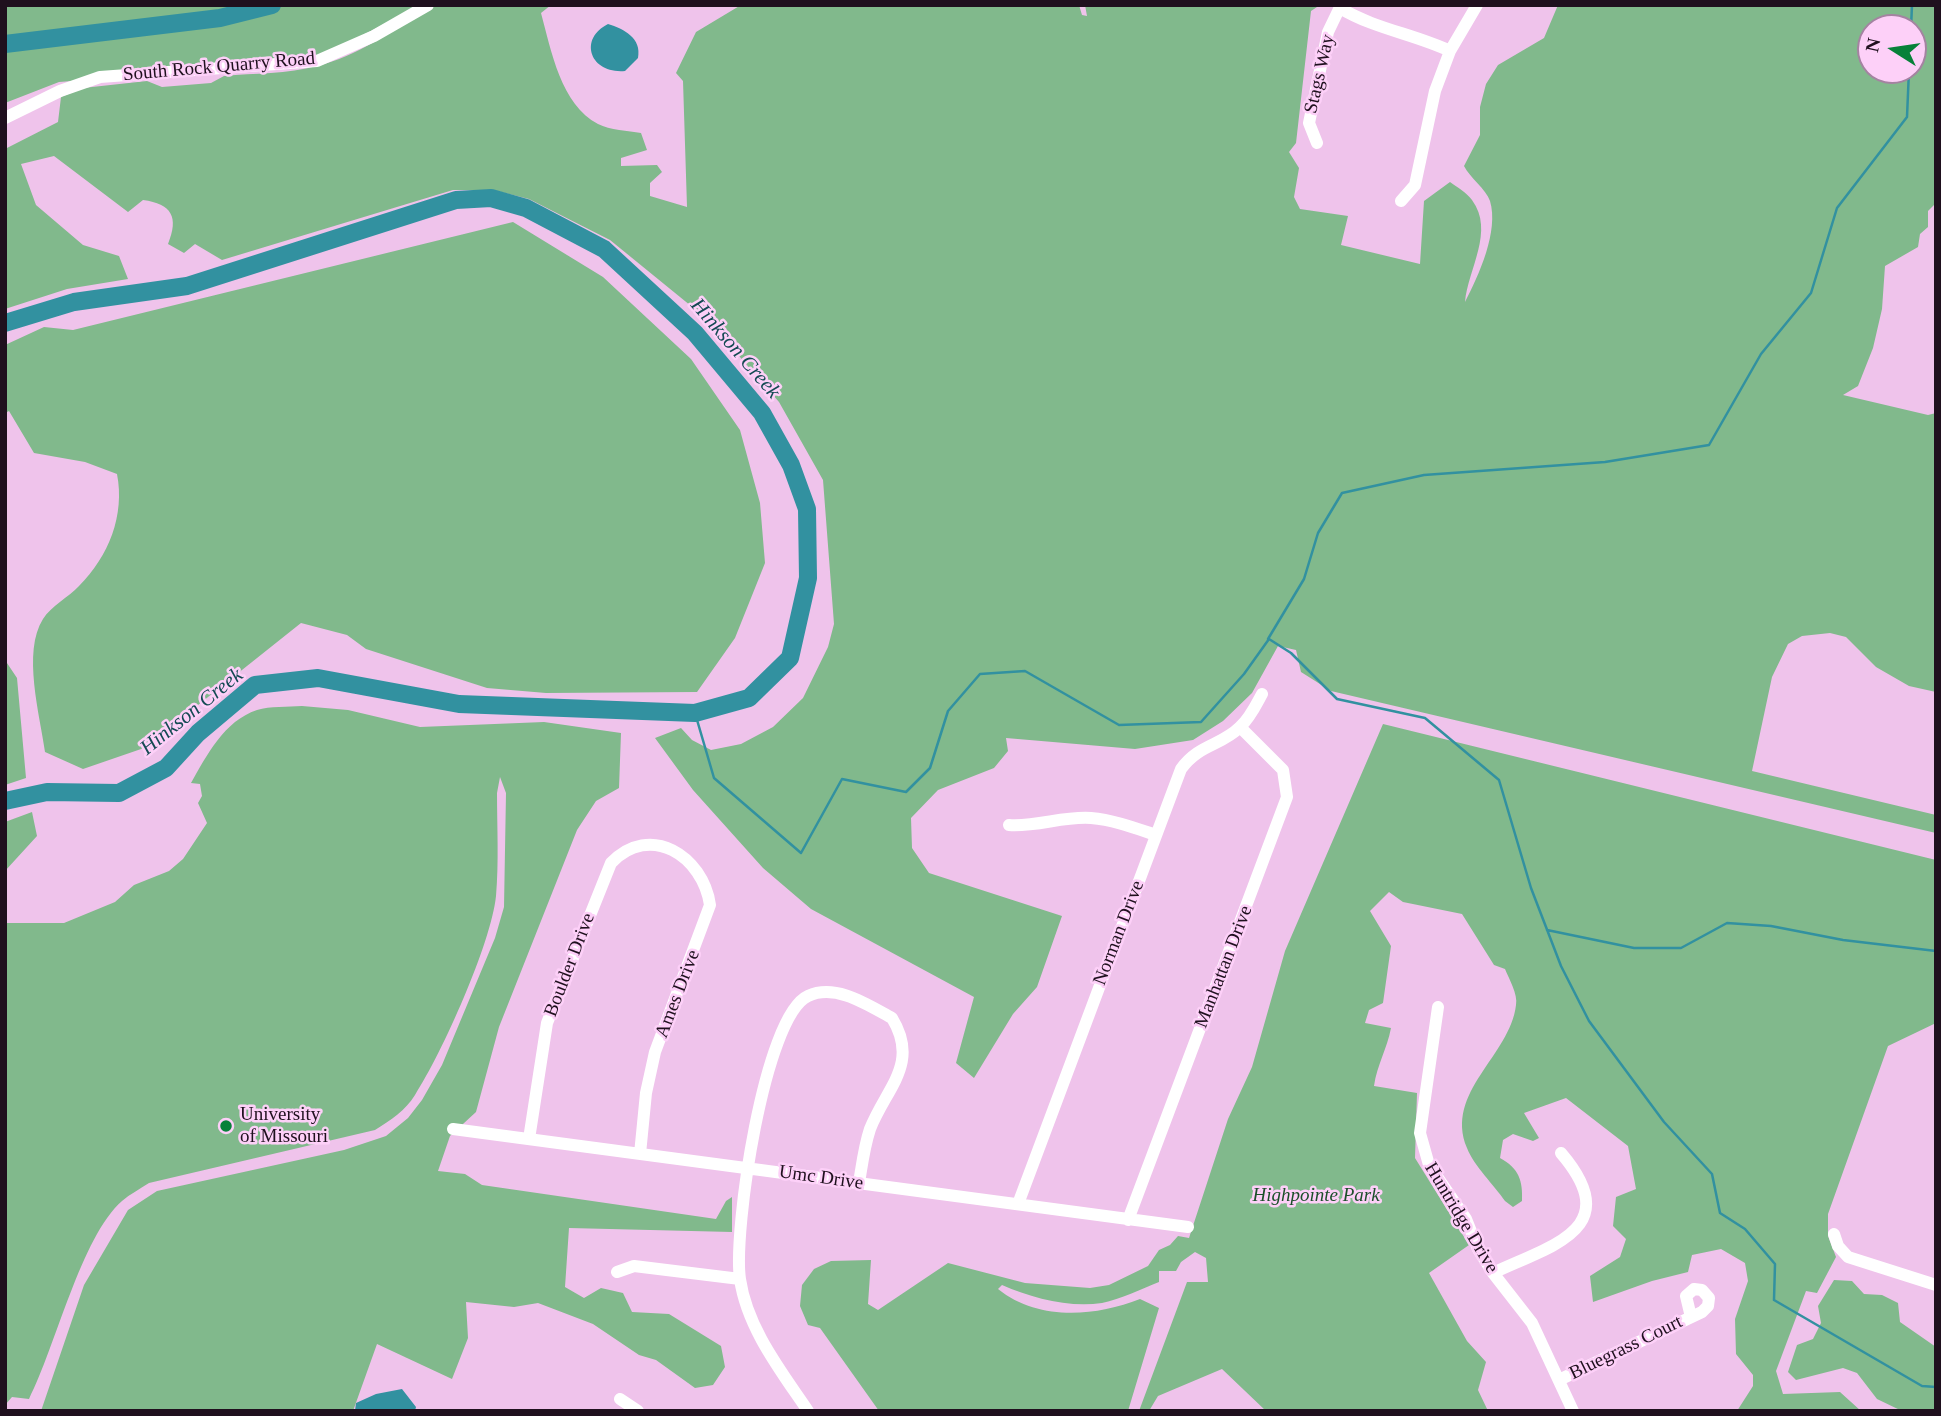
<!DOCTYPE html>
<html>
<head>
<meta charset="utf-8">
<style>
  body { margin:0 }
  #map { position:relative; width:1941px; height:1416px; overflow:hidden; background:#efc3eb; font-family:"Times New Roman",serif }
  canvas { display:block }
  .frame { position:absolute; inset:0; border:7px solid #1f101e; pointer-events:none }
  .north { position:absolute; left:1857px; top:14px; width:70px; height:70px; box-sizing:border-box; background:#fdd0f8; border:2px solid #a483a1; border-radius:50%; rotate:282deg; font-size:19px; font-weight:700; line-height:28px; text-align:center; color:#1f101e }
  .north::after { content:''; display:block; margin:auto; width:24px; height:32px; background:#078139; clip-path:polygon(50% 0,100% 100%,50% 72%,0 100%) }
</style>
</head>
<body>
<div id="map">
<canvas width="1941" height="1416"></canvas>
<div class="frame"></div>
<div class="north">N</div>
</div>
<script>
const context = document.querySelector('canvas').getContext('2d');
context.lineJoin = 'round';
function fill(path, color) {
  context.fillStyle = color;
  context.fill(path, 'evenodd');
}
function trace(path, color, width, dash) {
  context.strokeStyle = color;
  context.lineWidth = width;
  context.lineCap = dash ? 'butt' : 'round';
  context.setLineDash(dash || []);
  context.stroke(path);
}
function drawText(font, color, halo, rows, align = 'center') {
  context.font = font + ' "Times New Roman",serif';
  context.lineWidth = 5;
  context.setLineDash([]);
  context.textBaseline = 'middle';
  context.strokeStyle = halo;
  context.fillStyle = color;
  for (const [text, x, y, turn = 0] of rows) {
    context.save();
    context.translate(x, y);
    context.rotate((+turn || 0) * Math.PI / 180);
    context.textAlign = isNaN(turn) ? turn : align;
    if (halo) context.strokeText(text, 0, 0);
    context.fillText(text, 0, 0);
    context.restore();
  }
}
fill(new Path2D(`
  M 5,5 L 421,5 L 309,63 L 59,82 L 5,103 Z
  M 425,5 L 551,5 L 541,13 C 551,50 561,105 598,124 C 610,130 628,131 641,133 L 647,150 L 621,158 L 621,166 L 657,165 L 662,172 L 650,183 L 650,196 L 687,207 L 683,81 L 676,73 L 696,32 L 741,5 L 1079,5 L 1082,15 L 1087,16 L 1085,5 L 1320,5 L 1311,11 L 1296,143 L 1289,152 L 1299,168 L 1294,197 L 1300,209 L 1348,216 L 1341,245 L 1420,264 L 1424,201 L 1450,182 C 1457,187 1467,193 1472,200 C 1495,231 1468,269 1465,302 C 1479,275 1499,231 1490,201 C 1486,189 1470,178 1464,166 L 1480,135 L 1480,107 L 1486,84 L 1498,65 L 1544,38 L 1558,5 L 1936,5 L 1936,203 L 1928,211 L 1928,227 L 1920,234 L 1918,247 L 1885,266 L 1882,309 L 1873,348 L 1858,386 L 1843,395 L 1928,415 L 1936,413 L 1936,692 L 1909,686 L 1876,667 L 1846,637 L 1830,633 L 1802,636 L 1788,644 L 1772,677 L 1752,771 L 1936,815 L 1936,833 L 1331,691 L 1301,672 L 1296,650 L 1278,646 L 1252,693 L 1223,721 L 1193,740 L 1135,749 L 1006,738 L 1008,751 L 994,768 L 938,790 L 911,818 L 912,848 L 929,873 L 1062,916 L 1037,987 L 1013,1014 L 974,1078 L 956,1063 L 974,997 L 811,909 L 763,868 L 693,790 L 655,738 L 681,728 L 692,740 L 711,750 L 741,744 L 773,727 L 803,698 L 828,647 L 834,624 L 823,480 L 779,402 L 707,319 L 610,240 L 529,199 L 493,190 L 453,190 L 222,260 L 195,244 L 184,253 L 168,244 C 179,217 172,204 143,200 L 128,212 L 54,156 L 21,164 L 36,205 L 83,245 L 119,256 L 128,279 L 67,289 L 5,309 L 5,149 L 58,122 L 61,97 L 83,88 L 147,81 L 162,87 L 211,83 L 224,76 C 254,73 288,74 317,66 C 355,57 396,31 425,5 ZM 1871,28 L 1913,28 L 1913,70 L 1871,70 Z
  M 513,222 L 603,277 L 691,359 L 740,430 L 760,503 L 765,563 L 735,638 L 697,692 L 546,693 L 487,688 L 366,649 L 347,635 L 301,623 L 144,748 L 83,769 L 45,752 C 40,715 22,652 43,619 C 51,606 69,597 79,586 C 109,556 125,515 117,474 L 85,462 L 34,453 L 9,411 L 5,413 L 5,345 L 44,327 L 73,330 Z
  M 5,660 L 17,678 L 26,778 L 5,785 Z
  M 302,706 L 348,710 L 420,727 L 544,722 L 621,733 L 619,788 L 596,801 L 577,830 L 499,1027 L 476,1112 L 450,1136 L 438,1171 L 465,1174 L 482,1185 L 716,1219 L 726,1201 L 732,1197 L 732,1232 L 569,1228 L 565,1287 L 584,1298 L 601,1288 L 623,1293 L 632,1312 L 669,1314 L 721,1346 L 725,1367 L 713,1385 L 695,1388 L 656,1360 L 639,1355 L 593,1324 L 538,1303 L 514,1307 L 466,1302 L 468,1338 L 452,1379 L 377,1344 L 353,1411 L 41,1411 L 84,1285 L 128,1210 L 157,1191 L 344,1150 L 386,1136 L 408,1118 L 422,1100 L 442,1065 L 495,938 L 504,907 L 506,793 L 500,777 L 497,793 C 497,827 499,862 496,896 C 491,944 442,1053 415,1095 C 405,1111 391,1120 375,1130 L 149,1183 C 140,1189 130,1194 122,1201 C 81,1237 56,1346 29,1399 L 12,1397 L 5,1405 L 5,923 L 64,923 L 115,902 L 134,885 L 169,871 L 183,859 L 207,823 L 198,803 L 202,796 L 200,784 L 191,783 C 207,755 224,721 257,710 C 270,706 288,707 302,706 Z
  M 1383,724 L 1936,860 L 1936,1023 L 1888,1046 L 1828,1214 L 1828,1236 L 1836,1257 L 1817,1293 L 1806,1291 L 1776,1371 L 1783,1394 L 1840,1392 L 1861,1411 L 1737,1411 L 1753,1386 L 1753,1375 L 1736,1354 L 1735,1319 L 1748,1281 L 1745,1263 L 1721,1249 L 1692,1255 L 1688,1272 L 1652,1281 L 1593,1302 L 1590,1276 L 1620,1257 L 1626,1239 L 1613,1226 L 1616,1197 L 1636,1189 L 1628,1146 L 1566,1098 L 1524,1113 L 1539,1138 L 1533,1141 L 1513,1134 L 1503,1140 L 1500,1158 C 1519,1168 1523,1181 1522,1201 L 1513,1207 L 1505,1201 C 1494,1185 1474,1166 1467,1148 C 1444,1092 1510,1056 1516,1005 C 1518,994 1509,979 1505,969 L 1494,965 L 1462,914 L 1403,902 L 1389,892 L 1370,911 L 1391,946 L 1383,1003 L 1369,1010 L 1365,1023 L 1391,1028 C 1387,1049 1377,1065 1374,1086 L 1417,1093 L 1415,1158 L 1469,1245 L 1429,1273 L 1467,1341 L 1486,1362 L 1478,1390 L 1488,1411 L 1266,1411 L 1222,1369 L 1158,1396 L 1149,1411 L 1139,1411 L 1187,1282 L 1208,1282 L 1206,1258 L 1195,1252 L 1181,1262 L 1176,1271 L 1159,1271 L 1159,1282 C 1141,1289 1121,1299 1102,1303 C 1069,1308 1032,1298 1002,1285 L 998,1289 C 1038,1321 1094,1317 1140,1299 L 1159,1308 L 1128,1411 L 879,1411 L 820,1328 L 808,1325 L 800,1306 L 802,1285 L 814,1269 L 831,1261 L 871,1260 L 868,1304 L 878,1310 L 948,1263 L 1025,1283 L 1090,1288 L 1109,1285 L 1148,1266 L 1159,1250 L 1170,1245 L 1178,1236 L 1189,1238 L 1228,1119 L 1252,1067 L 1285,951 Z
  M 32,812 L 37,836 L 5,871 L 5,822 Z
  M 1834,1280 L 1852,1281 L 1864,1294 L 1882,1295 L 1898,1303 L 1900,1322 L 1936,1347 L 1936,1411 L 1902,1411 L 1877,1399 L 1857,1373 L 1843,1368 L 1796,1380 L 1788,1372 L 1797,1345 L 1813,1339 L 1821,1323 L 1818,1306 Z`), '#81b98c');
fill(new Path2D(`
  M 608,24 C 624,29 642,38 638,58 L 625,71 C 590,74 578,39 608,24 Z
  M 402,1389 L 416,1407 L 415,1411 L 355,1411 L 356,1403 L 376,1394 Z`), '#3291a0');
trace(new Path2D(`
  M 1911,28 L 1912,5
  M 1268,639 L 1304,579 L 1318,533 L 1342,493 L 1424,475 L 1605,462 L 1709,445 L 1761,354 L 1811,293 L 1837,208 L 1907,117 L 1909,70
  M 695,713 L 714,778 L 801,853 L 842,779 L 906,792 L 930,768 L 948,711 L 980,674 L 1025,671 L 1119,725 L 1201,722 L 1244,674 L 1269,639 L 1291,653 L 1337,699 L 1425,718 L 1499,780 L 1531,888 L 1561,966 L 1589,1021 L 1664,1122 L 1712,1174 L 1720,1213 L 1745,1229 L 1775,1264 L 1774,1300 L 1922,1386 L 1936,1387
  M 1547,930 L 1634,948 L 1681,948 L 1727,923 L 1771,926 L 1843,940 L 1936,951`), '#3291a0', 2.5);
trace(new Path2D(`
  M 5,44 L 220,18 L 272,5
  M 5,323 L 74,302 L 187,286 L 456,200 L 491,198 L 526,208 L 604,249 L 695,333 L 762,413 L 791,465 L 807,509 L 808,578 L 790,658 L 749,698 L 695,713 L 459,704 L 318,678 L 255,685 L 198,733 L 166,768 L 119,793 L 47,792 L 5,801`), '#3291a0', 18);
trace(new Path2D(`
  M 1340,8 C 1375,29 1414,34 1450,51
  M 5,118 L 60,91 L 100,77 L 317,61 L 374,36 L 428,5
  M 1317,143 L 1309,123 L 1328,32 L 1341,5
  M 1401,201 L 1415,185 L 1435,91 L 1450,51 L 1477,5
  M 1009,825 C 1037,827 1063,816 1091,818 C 1114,820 1135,828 1156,835
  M 1438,1007 L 1420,1133 L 1429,1165 L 1466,1219 L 1478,1249 L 1493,1273 L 1532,1323 L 1573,1411
  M 453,1129 L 1188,1227
  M 529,1139 L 547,1023 L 611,863 C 650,822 703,856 710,905 L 655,1052 L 646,1093 L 640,1154
  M 1018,1204 L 1181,769 C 1199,744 1221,746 1240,727 C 1250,718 1256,705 1262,694
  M 1128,1220 L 1287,797 L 1283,770 L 1240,727
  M 1834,1234 L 1838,1246 L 1848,1257 L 1936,1285
  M 617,1272 L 634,1266 L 740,1279
  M 1493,1273 C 1552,1245 1626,1229 1561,1153
  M 1561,1379 L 1702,1312 L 1708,1306 L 1709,1298 L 1702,1290 L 1694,1289 L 1686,1296 L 1691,1317
  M 620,1399 L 638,1411
  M 808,1411 C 781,1371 747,1328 740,1279 C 733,1232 764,1016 808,996 C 836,983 868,1005 892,1018 C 920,1064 886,1088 870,1129 C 864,1147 862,1165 859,1183`), '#fff', 12);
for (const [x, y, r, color] of [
  [226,1126,7,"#078139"]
]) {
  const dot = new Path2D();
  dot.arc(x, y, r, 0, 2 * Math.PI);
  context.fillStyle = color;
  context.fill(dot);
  trace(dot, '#fdd0f8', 2.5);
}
drawText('19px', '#1f101e', '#fdd0f8', [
  ["South Rock Quarry Road",219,67,-5],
  ["Stags Way",1320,74,-77],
  ["Norman Drive",1119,933,-69],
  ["Boulder Drive",570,965,-69],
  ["Manhattan Drive",1224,967,-69],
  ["Ames Drive",678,994,-69],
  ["Umc Drive",821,1178,8],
  ["Huntridge Drive",1461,1218,59],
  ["Bluegrass Court",1626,1348,-26]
]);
drawText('19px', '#1f101e', '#fdd0f8', [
  ["University",240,1115],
  ["of Missouri",240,1137]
], 'left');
drawText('italic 19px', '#1b502a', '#fdd0f8', [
  ["Highpointe Park",1316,1196]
]);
drawText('italic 21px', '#144a53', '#fdd0f8', [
  ["Hinkson Creek",735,349,49],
  ["Hinkson Creek",192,712,-39]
]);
</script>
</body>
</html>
